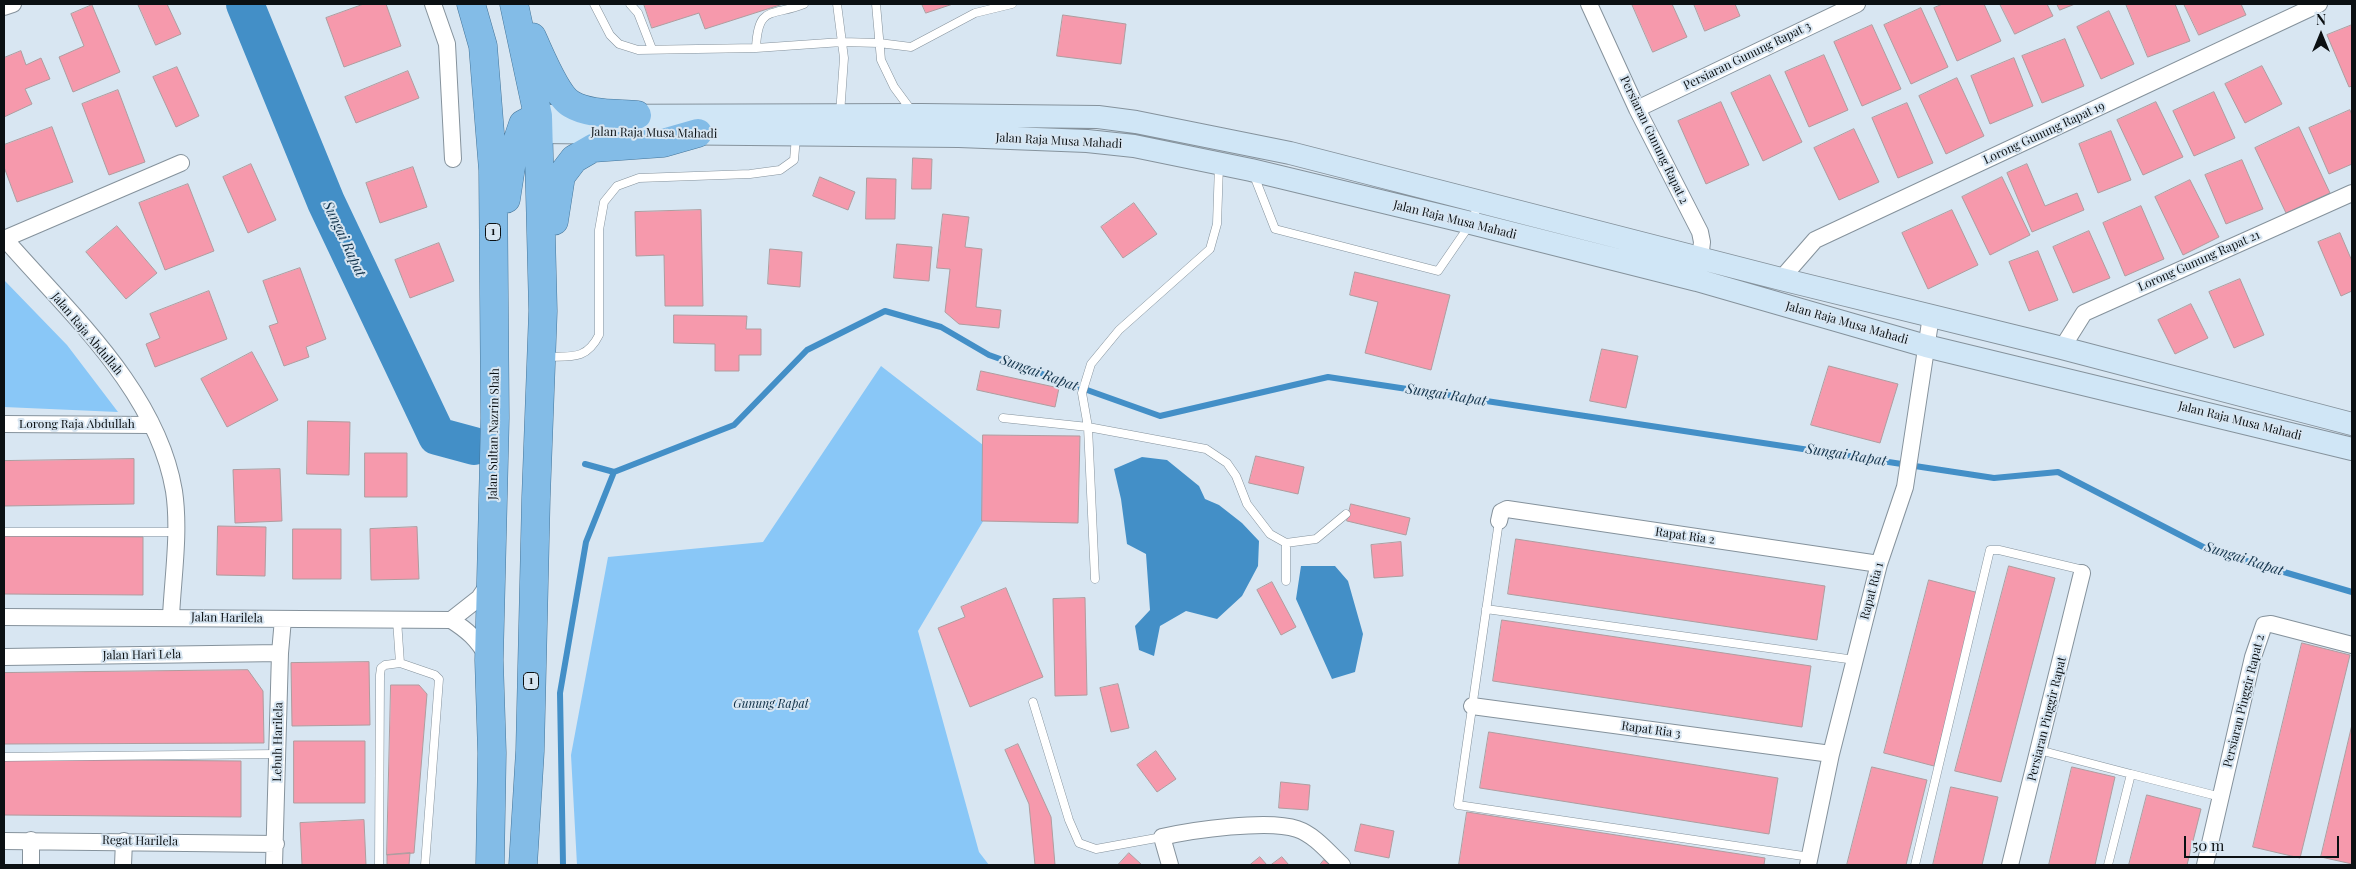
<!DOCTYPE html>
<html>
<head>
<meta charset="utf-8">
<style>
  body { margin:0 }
  #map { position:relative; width:2356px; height:869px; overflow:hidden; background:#d8e6f2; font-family:"Playfair Display",serif }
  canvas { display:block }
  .frame { position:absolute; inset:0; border:5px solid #0b1013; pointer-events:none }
  .north { position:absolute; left:2296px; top:10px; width:50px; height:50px; -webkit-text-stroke:4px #d8e6f2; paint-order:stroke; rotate:0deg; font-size:14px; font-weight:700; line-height:20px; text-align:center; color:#0b1013 }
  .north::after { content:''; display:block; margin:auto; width:18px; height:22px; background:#0b1013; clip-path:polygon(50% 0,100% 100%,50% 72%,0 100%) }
  .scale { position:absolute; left:2184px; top:836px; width:155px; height:22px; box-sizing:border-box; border:2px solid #0b1013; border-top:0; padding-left:6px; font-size:15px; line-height:18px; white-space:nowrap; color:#0b1013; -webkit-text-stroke:4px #d8e6f2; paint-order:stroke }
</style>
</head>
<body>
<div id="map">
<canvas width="2356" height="869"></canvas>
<div class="frame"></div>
<div class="north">N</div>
<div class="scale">50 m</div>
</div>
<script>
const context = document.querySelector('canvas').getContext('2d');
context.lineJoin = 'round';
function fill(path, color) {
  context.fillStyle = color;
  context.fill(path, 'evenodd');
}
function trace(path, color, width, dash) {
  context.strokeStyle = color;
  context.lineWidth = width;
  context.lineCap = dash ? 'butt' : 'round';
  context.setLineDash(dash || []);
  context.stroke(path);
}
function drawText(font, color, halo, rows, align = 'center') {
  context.font = font + ' "Playfair Display",serif';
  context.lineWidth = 4;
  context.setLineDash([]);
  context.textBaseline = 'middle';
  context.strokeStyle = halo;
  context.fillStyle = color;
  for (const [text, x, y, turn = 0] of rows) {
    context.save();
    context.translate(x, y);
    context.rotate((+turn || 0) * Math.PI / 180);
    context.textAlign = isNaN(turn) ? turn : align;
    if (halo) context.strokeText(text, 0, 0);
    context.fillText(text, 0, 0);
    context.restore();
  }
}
fill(new Path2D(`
  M 4,280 L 67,345 L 118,412 L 4,407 Z
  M 881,366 L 1014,469 L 918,631 L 979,852 L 989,865 L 577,865 L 571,755 L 608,557 L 763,542 Z`), '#89c7f7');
fill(new Path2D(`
  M 1142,457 L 1167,460 L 1199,486 L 1205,499 L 1219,505 L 1242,523 L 1259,541 L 1258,566 L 1242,596 L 1217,619 L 1186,611 L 1160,626 L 1154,656 L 1139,650 L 1135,626 L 1150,610 L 1146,554 L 1127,544 L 1121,499 L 1114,469 Z
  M 1301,566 L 1335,566 L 1348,581 L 1363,634 L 1355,672 L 1332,679 L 1296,599 Z`), '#438fc7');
trace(new Path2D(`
  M 585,464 L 614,472 L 734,425 L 807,350 L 885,311 L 941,327 L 989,355 L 1160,416 L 1328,377 L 1994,478 L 2058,472 L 2209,550 L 2352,592
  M 563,865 L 560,693 L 586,542 L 614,472`), '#438fc7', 6);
trace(new Path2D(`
  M 245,4 L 326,202 L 437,436 L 474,446`), '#438fc7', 38);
const building = new Path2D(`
  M 138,4 L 167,4 L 181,34 L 156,45 Z
  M 364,4 L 386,4 L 401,46 L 344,67 L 326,18 Z
  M 644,4 L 783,4 L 705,29 L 699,13 L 652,28 Z
  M 922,4 L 953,4 L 926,13 Z
  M 1632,4 L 1672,4 L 1687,37 L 1653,52 Z
  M 1694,4 L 1735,4 L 1740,16 L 1705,31 Z
  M 1943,4 L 1984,4 L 2001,41 L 1957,61 L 1934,8 Z
  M 2000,4 L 2047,4 L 2053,16 L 2015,34 Z
  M 2057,4 L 2075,4 L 2060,10 Z
  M 2126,4 L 2175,4 L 2190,41 L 2148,57 Z
  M 2184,4 L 2241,4 L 2246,15 L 2199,35 Z
  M 92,5 L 120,72 L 73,92 L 59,57 L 84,46 L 71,14 Z
  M 1921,8 L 1948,67 L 1911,84 L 1884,25 Z
  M 2109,11 L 2134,64 L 2101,79 L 2077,27 Z
  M 1063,15 L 1126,24 L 1121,64 L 1057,56 Z
  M 1872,25 L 1901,89 L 1862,106 L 1834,42 Z
  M 2352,25 L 2352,86 L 2349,87 L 2327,35 Z
  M 2065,39 L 2084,86 L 2042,103 L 2022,56 Z
  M 21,51 L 26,65 L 41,58 L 50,79 L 25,89 L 32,104 L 4,117 L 4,58 Z
  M 1824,55 L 1848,110 L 1809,127 L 1785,72 Z
  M 2014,58 L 2033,106 L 1990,124 L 1971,76 Z
  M 2262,66 L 2282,104 L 2245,123 L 2225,84 Z
  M 177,67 L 199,116 L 176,127 L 153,77 Z
  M 408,71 L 419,98 L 356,123 L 345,97 Z
  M 1770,75 L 1802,142 L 1763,161 L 1731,93 Z
  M 1957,78 L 1984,136 L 1946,154 L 1919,96 Z
  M 118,90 L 145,162 L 109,175 L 82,104 Z
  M 2214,92 L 2235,138 L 2194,156 L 2173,111 Z
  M 1721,102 L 1749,165 L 1706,184 L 1678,121 Z
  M 2156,102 L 2183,157 L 2143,175 L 2117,120 Z
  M 1907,103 L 1933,163 L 1898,178 L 1872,118 Z
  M 2350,110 L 2352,115 L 2352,164 L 2329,174 L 2309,128 Z
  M 52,127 L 73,182 L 17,202 L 4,167 L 4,145 Z
  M 2299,127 L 2330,193 L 2286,213 L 2255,148 Z
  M 1854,129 L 1879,182 L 1839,200 L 1814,148 Z
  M 2111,131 L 2131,180 L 2098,193 L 2079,144 Z
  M 913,158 L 932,159 L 931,189 L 912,189 Z
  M 2242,160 L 2263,209 L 2226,224 L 2205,175 Z
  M 251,164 L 276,220 L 248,233 L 223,177 Z
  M 2027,164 L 2045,206 L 2077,193 L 2084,210 L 2032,232 L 2007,173 Z
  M 413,167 L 427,207 L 380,223 L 366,183 Z
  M 820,177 L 855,192 L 848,210 L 813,196 Z
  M 2002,177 L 2030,235 L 1990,255 L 1962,197 Z
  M 867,178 L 896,179 L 895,219 L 866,219 Z
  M 2190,180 L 2219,237 L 2183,255 L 2155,197 Z
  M 188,184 L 214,251 L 165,270 L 139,203 Z
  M 1134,203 L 1157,234 L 1123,258 L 1101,227 Z
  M 2141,206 L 2164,259 L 2125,276 L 2103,223 Z
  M 701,210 L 703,306 L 665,306 L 664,255 L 636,256 L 635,212 Z
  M 1952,210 L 1978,265 L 1928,289 L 1902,233 Z
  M 943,214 L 969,217 L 965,247 L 982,249 L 976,307 L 1001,310 L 999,328 L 959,324 L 945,312 L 950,269 L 937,268 Z
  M 117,226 L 157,273 L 126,299 L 86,252 Z
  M 2089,231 L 2110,278 L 2073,293 L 2053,247 Z
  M 2340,233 L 2352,261 L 2352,291 L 2341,296 L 2318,242 Z
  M 439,243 L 454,281 L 410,298 L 395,260 Z
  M 897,244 L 932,247 L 929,281 L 894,278 Z
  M 770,249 L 802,252 L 800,287 L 768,284 Z
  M 2038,251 L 2058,300 L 2029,311 L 2009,262 Z
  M 300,268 L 326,339 L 306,347 L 309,357 L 284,366 L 269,326 L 278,323 L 263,281 Z
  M 1355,272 L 1450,295 L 1431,370 L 1365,353 L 1378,302 L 1350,295 Z
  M 2240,279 L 2264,335 L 2234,348 L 2209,292 Z
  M 209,291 L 227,339 L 155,367 L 146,344 L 160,338 L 150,314 Z
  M 2191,304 L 2208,338 L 2175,354 L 2158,320 Z
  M 674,315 L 747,316 L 746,329 L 761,329 L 761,355 L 739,355 L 739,371 L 715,371 L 715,344 L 674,343 Z
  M 1602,349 L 1638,356 L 1626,408 L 1590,401 Z
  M 252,352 L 278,400 L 227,427 L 201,379 Z
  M 1829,366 L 1898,384 L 1880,443 L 1811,425 Z
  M 981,371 L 1059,388 L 1055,407 L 977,390 Z
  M 308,421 L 350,422 L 349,475 L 307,474 Z
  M 983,435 L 1080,436 L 1078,523 L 982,521 Z
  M 365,453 L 407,453 L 407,497 L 365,497 Z
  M 1256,456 L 1304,467 L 1298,494 L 1249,483 Z
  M 134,459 L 134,504 L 4,506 L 4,461 Z
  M 280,469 L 282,521 L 235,523 L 233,470 Z
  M 1351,504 L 1410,518 L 1406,535 L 1347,521 Z
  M 218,526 L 266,527 L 265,576 L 217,575 Z
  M 417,527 L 419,579 L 371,580 L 370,529 Z
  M 293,529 L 341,529 L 341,579 L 293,579 Z
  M 4,536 L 143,537 L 143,595 L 4,594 Z
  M 1516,539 L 1825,586 L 1817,640 L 1508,594 Z
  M 1401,542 L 1403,576 L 1374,578 L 1371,545 Z
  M 2009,566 L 2055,578 L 2001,782 L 1955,771 Z
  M 1929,580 L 1979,593 L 1934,766 L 1884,753 Z
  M 1272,582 L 1296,627 L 1281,635 L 1257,590 Z
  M 1006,588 L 1043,677 L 970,707 L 938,628 L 965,617 L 961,607 Z
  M 1085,598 L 1087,695 L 1055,696 L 1053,599 Z
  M 1502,620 L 1811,666 L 1802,727 L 1493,681 Z
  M 2302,643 L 2350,655 L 2300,858 L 2253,847 Z
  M 369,662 L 370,725 L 292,726 L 291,663 Z
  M 248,670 L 263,691 L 264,743 L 4,744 L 4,673 Z
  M 1118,684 L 1129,728 L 1111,732 L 1100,688 Z
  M 391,685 L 419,685 L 427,694 L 414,853 L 387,855 Z
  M 2352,725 L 2352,864 L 2321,857 Z
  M 1489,732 L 1778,778 L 1769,834 L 1480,788 Z
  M 294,741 L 365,741 L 365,803 L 294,803 Z
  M 1018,744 L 1051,817 L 1055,865 L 1035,865 L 1029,804 L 1005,750 Z
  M 1156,751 L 1176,779 L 1157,792 L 1137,765 Z
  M 4,759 L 241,761 L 241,817 L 4,815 Z
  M 1872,767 L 1927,780 L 1906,865 L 1847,865 Z
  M 2072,767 L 2115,777 L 2095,865 L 2049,865 Z
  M 1281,782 L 1310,785 L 1308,810 L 1279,808 Z
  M 1951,787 L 1998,797 L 1982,865 L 1933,865 Z
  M 2147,795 L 2201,809 L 2187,865 L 2129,865 Z
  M 1467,812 L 1765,858 L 1764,865 L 1459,865 Z
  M 364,820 L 366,865 L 302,865 L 300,823 Z
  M 1361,824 L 1394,831 L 1389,858 L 1355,851 Z
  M 410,853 L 409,865 L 387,865 L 387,855 Z
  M 1129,853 L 1142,865 L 1118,865 Z
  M 1260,857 L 1267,865 L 1250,865 Z
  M 1282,857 L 1289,865 L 1271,865 Z
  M 1324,860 L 1331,865 L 1320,865 Z`);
fill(building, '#f699ac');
trace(building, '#ae9c9f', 1);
const service = new Path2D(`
  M 594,4 L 610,35 L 619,44 L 638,50 L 756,48 L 842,42 L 879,43 L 911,47 L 975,13 L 1012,4
  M 630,4 L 638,13 L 652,49
  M 837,4 L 844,58 L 840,114
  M 876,4 L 881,60 L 894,87 L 911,110
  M 756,48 C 758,4 772,17 804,4
  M 1253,173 L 1275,229 L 1438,271 L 1471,223 L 1479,203
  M 545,357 C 570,356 586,361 599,335 L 599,230 L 604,202 L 617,186 L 639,178 L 750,174 L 780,170 L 794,160 L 796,137
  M 1003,418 L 1088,427 L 1206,449 L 1227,463 L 1236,476 L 1247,504 L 1270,534 L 1286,543 L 1316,539 L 1346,514
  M 1499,521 L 1458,805 L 1810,857
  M 4,532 L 175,532
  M 1286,543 L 1286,581
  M 1095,579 L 1088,427 L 1082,393 L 1091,364 L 1119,330 L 1210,249 L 1217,224 L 1219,165
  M 1486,609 L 1855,660
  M 397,620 L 400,663 L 435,675 L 439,679 L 425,865
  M 1033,702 L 1069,820 L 1079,843 L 1096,849 L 1162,837
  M 2039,750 L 2131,774
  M 4,757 L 277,754
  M 379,865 L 380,675 L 381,668 L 385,665 L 400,663
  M 1915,865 L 1990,550 L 1999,550 L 2079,569 L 2082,573
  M 2108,865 L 2131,774 L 2221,797`);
const minor = new Path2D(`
  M 433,4 L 447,44 L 453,159
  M 1589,4 L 1637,109 L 1700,232 L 1702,242 L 1699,268
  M 4,7 L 13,4
  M 1637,109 L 1857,4
  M 4,238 C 68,312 157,390 174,491 C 180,531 173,576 171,616
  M 4,239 L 181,163
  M 1781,279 L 1815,240 L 2319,4
  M 2062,348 L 2084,313 L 2352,193
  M 4,424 L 150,425
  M 1499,521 L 1501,512 L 1507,509 L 1879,564
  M 4,617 L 451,620 C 467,630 477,639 487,656
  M 451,620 L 479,598 L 490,582
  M 4,657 L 280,653
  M 1472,706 L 1831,754
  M 31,840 L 31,865
  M 4,841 L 276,844
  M 123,865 L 124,841
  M 274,865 L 280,653 L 283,619
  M 1170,865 L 1162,837 C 1192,830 1269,819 1297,829 C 1315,835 1329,853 1342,865
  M 1808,865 L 1831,754 L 1879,564 L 1905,487 L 1931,316
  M 2010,865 L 2082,573
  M 2205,865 L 2253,657 L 2264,625 L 2271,624 L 2352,645`);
const secondary = new Path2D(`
  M 538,116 L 922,115 L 1098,117 L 1136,122 L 1290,153 L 1781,279 L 2062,348 L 2352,424
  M 538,132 L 959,136 L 1087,141 L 1134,146 L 1251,170 L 1471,223 L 1697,280 L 1926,346 L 2352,449`);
const trunk = new Path2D(`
  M 471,4 L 483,46 L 493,170 L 495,418 L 489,660 L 492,753 L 490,865
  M 514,4 L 538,116 L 543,311 L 536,497 L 530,751 L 523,865
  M 532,37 C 540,54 556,95 571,104 C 589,115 617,113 637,115
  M 506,199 L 513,154 L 523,124 L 538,116
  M 554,221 L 561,176 L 574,159 L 593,148 L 663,143 L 698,133`);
trace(service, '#85929c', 9);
trace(minor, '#85929c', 18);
trace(secondary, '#85929c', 24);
trace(trunk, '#457599', 29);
trace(service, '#fff', 8);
trace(minor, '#fff', 16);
trace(secondary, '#d0e6f6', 22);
trace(trunk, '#83bce7', 28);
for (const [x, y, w] of [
  [493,232,15],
  [531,681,15]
]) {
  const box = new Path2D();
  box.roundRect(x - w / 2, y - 8.5, w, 17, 4);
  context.fillStyle = '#d8e6f2';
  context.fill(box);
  trace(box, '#0b1013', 1);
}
drawText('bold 11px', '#0b1013', null, [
  ["1",493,232],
  ["1",531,681]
]);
drawText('12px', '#0b1013', '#d8e6f2', [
  ["Persiaran Gunung Rapat 3",1747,56,-26],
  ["Jalan Raja Musa Mahadi",654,133,1],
  ["Lorong Gunung Rapat 19",2044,133,-25],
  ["Persiaran Gunung Rapat 2",1654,140,64],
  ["Jalan Raja Musa Mahadi",1059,141,3],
  ["Jalan Raja Musa Mahadi",1455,220,14],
  ["Lorong Gunung Rapat 21",2199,261,-24],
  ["Jalan Raja Musa Mahadi",1847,323,16],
  ["Jalan Raja Abdullah",87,334,50],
  ["Jalan Raja Musa Mahadi",2240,421,14],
  ["Lorong Raja Abdullah",77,424],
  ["Jalan Sultan Nazrin Shah",494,434,-89],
  ["Rapat Ria 2",1685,536,8],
  ["Rapat Ria 1",1872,591,-75],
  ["Jalan Harilela",227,618,1],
  ["Jalan Hari Lela",142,655,-1],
  ["Persiaran Pinggir Rapat 2",2244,701,-76],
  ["Persiaran Pinggir Rapat",2047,719,-76],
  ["Rapat Ria 3",1651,730,8],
  ["Lebuh Harilela",278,742,-89],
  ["Regat Harilela",140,841,1]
]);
drawText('italic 12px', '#0c2d44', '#d8e6f2', [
  ["Gunung Rapat",771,704]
]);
drawText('italic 14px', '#12334b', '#d8e6f2', [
  ["Sungai Rapat",344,239,65],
  ["Sungai Rapat",1039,373,20],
  ["Sungai Rapat",1446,395,9],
  ["Sungai Rapat",1846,455,9],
  ["Sungai Rapat",2244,559,18]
]);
</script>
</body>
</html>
